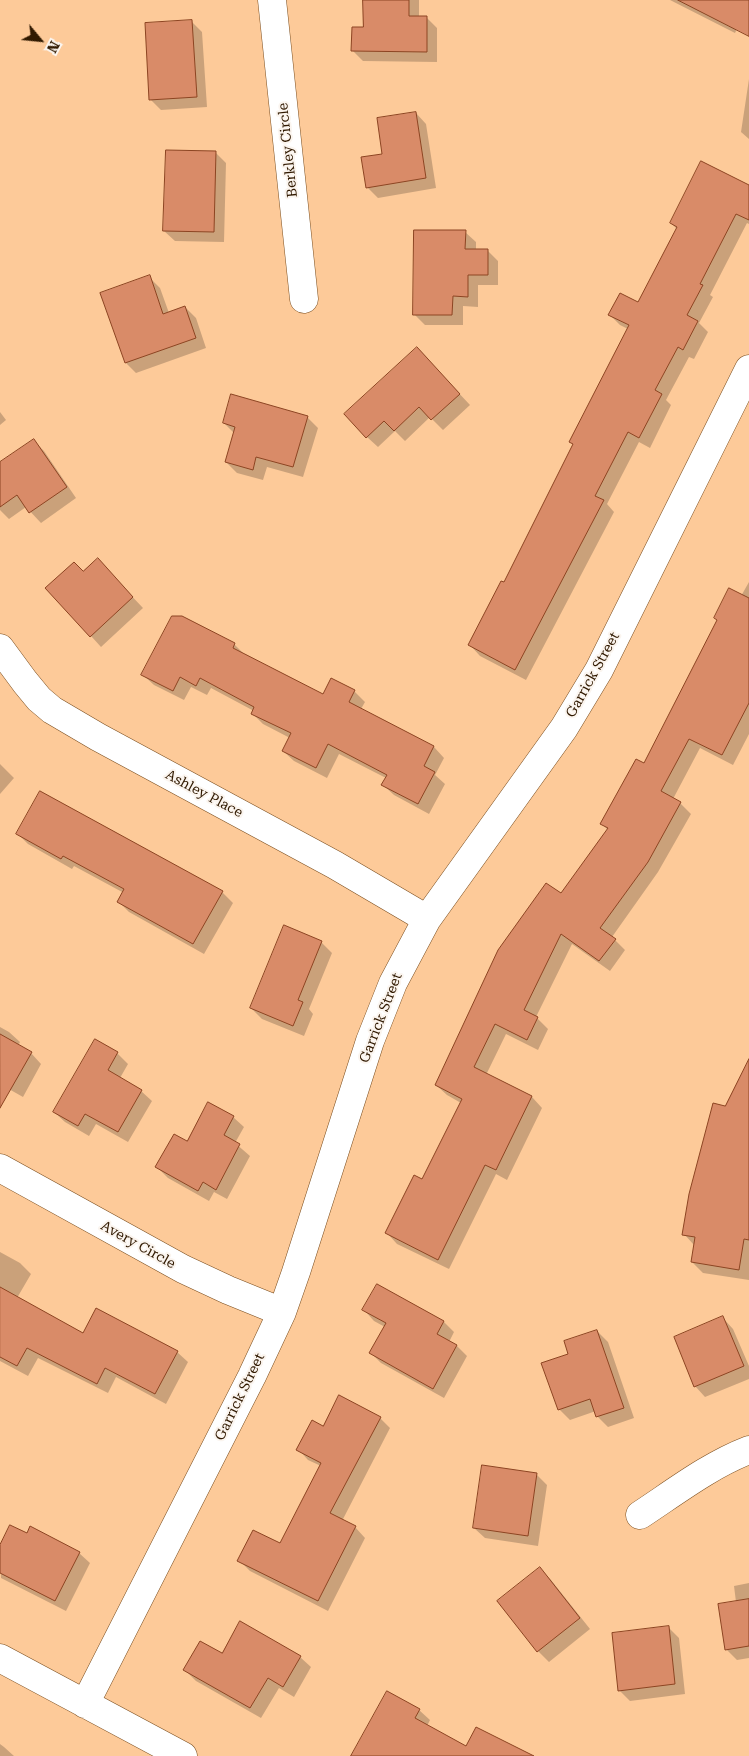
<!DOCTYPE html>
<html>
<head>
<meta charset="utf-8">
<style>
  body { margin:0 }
  #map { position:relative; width:749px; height:1756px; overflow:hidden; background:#fdca99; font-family:"Roboto Serif",serif }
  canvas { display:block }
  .north { position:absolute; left:15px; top:15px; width:50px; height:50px; -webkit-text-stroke:4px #fbf5ef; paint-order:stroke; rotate:118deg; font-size:14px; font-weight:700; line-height:20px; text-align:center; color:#301900 }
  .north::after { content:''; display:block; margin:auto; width:18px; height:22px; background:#301900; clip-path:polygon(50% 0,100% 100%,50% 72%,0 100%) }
</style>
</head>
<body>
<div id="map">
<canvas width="749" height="1756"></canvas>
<div class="north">N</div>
</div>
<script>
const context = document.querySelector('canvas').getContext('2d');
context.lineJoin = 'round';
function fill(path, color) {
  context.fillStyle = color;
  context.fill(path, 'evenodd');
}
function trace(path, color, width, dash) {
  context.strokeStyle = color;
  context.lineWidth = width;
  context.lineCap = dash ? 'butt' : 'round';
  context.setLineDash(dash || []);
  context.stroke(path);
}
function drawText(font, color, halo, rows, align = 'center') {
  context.font = font + ' "Roboto Serif",serif';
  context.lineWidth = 4;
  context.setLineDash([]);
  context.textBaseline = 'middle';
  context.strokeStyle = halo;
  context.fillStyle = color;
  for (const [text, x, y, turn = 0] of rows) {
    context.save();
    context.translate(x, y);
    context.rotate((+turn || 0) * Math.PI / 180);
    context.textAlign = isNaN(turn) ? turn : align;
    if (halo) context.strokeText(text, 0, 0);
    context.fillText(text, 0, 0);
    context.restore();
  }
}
fill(new Path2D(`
  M 365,0 L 419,0 L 419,17 L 426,17 L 437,28 L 437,62 L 363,61 L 353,51 L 364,28 Z
  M 670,0 L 749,0 L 749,4 L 735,33 Z
  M 192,22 L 202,32 L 207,107 L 161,110 L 150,99 Z
  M 749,79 L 749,139 L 741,132 Z
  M 416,113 L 426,124 L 436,188 L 378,198 L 367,187 L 383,155 Z
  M 215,152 L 226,163 L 224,242 L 175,241 L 164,231 Z
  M 749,186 L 749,224 L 747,223 L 710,295 L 713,297 L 699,323 L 708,332 L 694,359 L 689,357 L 666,400 L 671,405 L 650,448 L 639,442 L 607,504 L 614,512 L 526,680 L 480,656 L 470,645 L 505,584 L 574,445 L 571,442 L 628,329 L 620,325 L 610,315 L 638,304 L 677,229 L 671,223 Z
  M 465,232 L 476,242 L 476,250 L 487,250 L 498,261 L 498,285 L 478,285 L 478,307 L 463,306 L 463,325 L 425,325 L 414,314 Z
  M 149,277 L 160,288 L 169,313 L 185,307 L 196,318 L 206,348 L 136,373 L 126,363 Z
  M 427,359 L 470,405 L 443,430 L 430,417 L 405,441 L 395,431 L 378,447 L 367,437 Z
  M 0,412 L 6,420 L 0,425 Z
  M 307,417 L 318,428 L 303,477 L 267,467 L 263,480 L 237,473 L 226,462 L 234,433 L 224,423 Z
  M 33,440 L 44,451 L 76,498 L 41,523 L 26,507 L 9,519 L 0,510 L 0,463 Z
  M 108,571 L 143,608 L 101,647 L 91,636 L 84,573 Z
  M 749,582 L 749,734 L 733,765 L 700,748 L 673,799 L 680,803 L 691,814 L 658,872 L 612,937 L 625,950 L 610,971 L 572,944 L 536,1017 L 548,1029 L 538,1050 L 506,1034 L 486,1075 L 532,1097 L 542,1108 L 507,1180 L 496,1174 L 449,1269 L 397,1244 L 387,1233 L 422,1181 L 461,1103 L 447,1095 L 436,1085 L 561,895 L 608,830 L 602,824 L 645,765 Z
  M 181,618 L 234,644 L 245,655 L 323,695 L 354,691 L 365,702 L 361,709 L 434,747 L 444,758 L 435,775 L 445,784 L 429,814 L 394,795 L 383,785 L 386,778 L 339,754 L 327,778 L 294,761 L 283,751 L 290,738 L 263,724 L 252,713 L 254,711 L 211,688 L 207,695 L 191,687 L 184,700 L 154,685 L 143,675 Z
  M 0,764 L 14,778 L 0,794 Z
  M 17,833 L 222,892 L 233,903 L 204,954 L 129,912 L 119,902 L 124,893 L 74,866 L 72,869 L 28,844 Z
  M 321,942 L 332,953 L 309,1009 L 313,1014 L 304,1036 L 262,1019 L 251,1008 Z
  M 0,1027 L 9,1032 L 20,1042 L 18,1046 L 31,1053 L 41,1064 L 23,1097 L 0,1084 Z
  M 95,1040 L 117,1053 L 128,1064 L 120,1078 L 141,1091 L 152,1101 L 128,1142 L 96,1124 L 89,1136 L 65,1122 L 54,1112 Z
  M 749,1062 L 749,1280 L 703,1273 L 692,1262 L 694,1245 L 684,1234 L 726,1108 Z
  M 233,1117 L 244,1127 L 235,1143 L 250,1156 L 227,1199 L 214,1192 L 209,1201 L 168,1178 L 157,1167 L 187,1143 Z
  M 0,1252 L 20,1263 L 31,1274 L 17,1298 L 83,1334 L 177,1352 L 188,1362 L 166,1404 L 116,1377 L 108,1393 L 38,1358 L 28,1376 L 0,1361 Z
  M 364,1310 L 444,1322 L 454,1332 L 449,1342 L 457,1346 L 467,1356 L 444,1398 L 381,1363 L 371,1353 L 385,1327 L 374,1321 Z
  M 723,1318 L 733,1329 L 749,1366 L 749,1379 L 705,1397 L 695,1386 Z
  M 597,1331 L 608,1342 L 634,1418 L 608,1427 L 598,1417 L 596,1411 L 570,1420 L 559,1409 L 569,1355 Z
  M 380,1418 L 390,1428 L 342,1521 L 355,1527 L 365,1538 L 328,1611 L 250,1571 L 239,1560 L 281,1545 L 321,1466 L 308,1460 L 298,1449 Z
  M 536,1474 L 547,1485 L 538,1546 L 485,1538 L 474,1528 Z
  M 0,1548 L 79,1553 L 90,1563 L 66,1611 L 1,1578 Z
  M 540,1569 L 551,1580 L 590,1629 L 549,1662 L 538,1651 L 499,1602 Z
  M 749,1583 L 749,1658 L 737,1660 L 726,1649 L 736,1602 L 734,1586 Z
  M 668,1627 L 679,1638 L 685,1694 L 630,1701 L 619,1690 Z
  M 223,1655 L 300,1657 L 311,1667 L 294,1697 L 279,1688 L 261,1718 L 196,1681 L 185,1670 Z
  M 419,1710 L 430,1720 L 427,1726 L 466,1748 L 528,1756 L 353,1756 Z
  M 0,1744 L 4,1747 L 14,1756 L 0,1756 Z`), '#0003');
const building = new Path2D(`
  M 363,0 L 409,0 L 409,16 L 427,16 L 427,52 L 351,51 L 352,27 L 363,27 Z
  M 678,0 L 749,0 L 749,36 Z
  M 192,20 L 197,97 L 149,100 L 145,23 Z
  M 416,112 L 426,178 L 366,188 L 361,157 L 382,154 L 377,118 Z
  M 166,150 L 216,151 L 214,232 L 163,231 Z
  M 701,161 L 749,185 L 749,220 L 736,214 L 700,284 L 703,285 L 687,315 L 698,321 L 683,350 L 678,347 L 655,390 L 662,394 L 639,438 L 628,432 L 595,496 L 604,500 L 515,670 L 468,645 L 501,581 L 504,582 L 573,444 L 569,442 L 629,325 L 608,315 L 620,293 L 638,302 L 677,227 L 670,223 Z
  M 414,230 L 466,230 L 465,249 L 488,249 L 488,275 L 468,275 L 468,297 L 453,296 L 452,315 L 413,315 Z
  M 150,275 L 163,314 L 185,306 L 196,338 L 125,363 L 100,293 Z
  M 417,347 L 460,394 L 431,420 L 419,407 L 394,431 L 384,421 L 366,438 L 344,414 Z
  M 231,394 L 308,416 L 293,467 L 256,457 L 253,470 L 225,462 L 235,427 L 223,423 Z
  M 34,439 L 67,487 L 29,513 L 17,495 L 0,507 L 0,462 Z
  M 98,558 L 133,597 L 90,637 L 45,588 L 74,562 L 83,571 Z
  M 729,588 L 749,598 L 749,703 L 722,755 L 689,739 L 661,791 L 681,802 L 648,862 L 600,928 L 616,939 L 599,961 L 561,934 L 524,1010 L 538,1017 L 527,1040 L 495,1024 L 474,1067 L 532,1096 L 496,1170 L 485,1165 L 438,1260 L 385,1233 L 414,1175 L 422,1179 L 462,1099 L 435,1085 L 498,950 L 546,883 L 561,893 L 608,828 L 600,824 L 636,759 L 644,763 L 717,620 L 714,618 Z
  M 172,616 L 182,616 L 235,643 L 233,648 L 323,694 L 331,678 L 355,690 L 349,702 L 434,746 L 424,766 L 435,772 L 418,804 L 381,785 L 387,775 L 328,744 L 316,768 L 282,751 L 291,733 L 251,714 L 254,707 L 200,678 L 196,686 L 180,677 L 173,691 L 141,675 Z
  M 40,791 L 223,891 L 193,944 L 117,902 L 124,889 L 63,856 L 61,859 L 16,834 Z
  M 284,925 L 322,941 L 298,1000 L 303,1002 L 293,1026 L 250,1008 Z
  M 0,1034 L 32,1052 L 0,1108 Z
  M 95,1039 L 118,1052 L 108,1070 L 142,1090 L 118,1132 L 85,1114 L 78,1126 L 53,1112 Z
  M 749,1059 L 749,1240 L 744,1239 L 739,1270 L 691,1262 L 695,1237 L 682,1235 L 689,1194 L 713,1103 L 725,1106 Z
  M 208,1102 L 234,1116 L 224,1135 L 240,1144 L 216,1190 L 203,1182 L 198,1191 L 155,1167 L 174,1134 L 187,1141 Z
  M 377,1284 L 444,1321 L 437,1334 L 457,1345 L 433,1389 L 369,1353 L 386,1323 L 362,1310 Z
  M 0,1287 L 83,1333 L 96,1308 L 178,1351 L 155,1394 L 105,1368 L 97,1384 L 27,1348 L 17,1366 L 0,1357 Z
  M 723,1316 L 744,1366 L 694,1387 L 674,1337 Z
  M 597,1330 L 624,1408 L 596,1417 L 590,1399 L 558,1410 L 541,1363 L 568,1354 L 564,1341 Z
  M 339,1395 L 381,1417 L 330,1513 L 356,1526 L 318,1601 L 237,1561 L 253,1530 L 280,1543 L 321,1463 L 296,1450 L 312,1420 L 323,1426 Z
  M 482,1465 L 537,1473 L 528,1536 L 473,1528 Z
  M 10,1525 L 27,1533 L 30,1526 L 80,1552 L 55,1601 L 0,1573 L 0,1545 Z
  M 540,1567 L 580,1618 L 537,1652 L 497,1601 Z
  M 749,1599 L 749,1646 L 725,1650 L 718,1604 Z
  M 240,1621 L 301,1656 L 283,1687 L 268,1678 L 250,1708 L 183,1670 L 200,1641 L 222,1653 Z
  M 669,1626 L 675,1684 L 618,1691 L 612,1633 Z
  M 387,1691 L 420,1709 L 415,1718 L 466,1746 L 476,1727 L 534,1756 L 351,1756 Z`);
fill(building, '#d98b68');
trace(building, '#8c4422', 1);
const minor = new Path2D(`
  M 272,0 L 304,299
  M 0,648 L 25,682 L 39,699 L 52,710 L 98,737 L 335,865 L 427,919
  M 0,1168 L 183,1269 L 228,1290 L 282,1312
  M 640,1515 C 675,1492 710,1465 749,1450
  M 0,1658 L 183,1756
  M 85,1704 L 252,1376 L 282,1312 L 296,1272 L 370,1041 L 393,983 L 427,919 L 564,728 L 599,670 L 749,369`);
trace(minor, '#7b4e1f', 29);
trace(minor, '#fff', 28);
drawText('14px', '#301900', '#fbf5ef', [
  ["Berkley Circle",288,150,-96],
  ["Garrick Street",593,675,-61],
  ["Ashley Place",204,794,28],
  ["Garrick Street",381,1018,-69],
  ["Avery Circle",138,1245,29],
  ["Garrick Street",240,1397,-64]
]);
</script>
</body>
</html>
